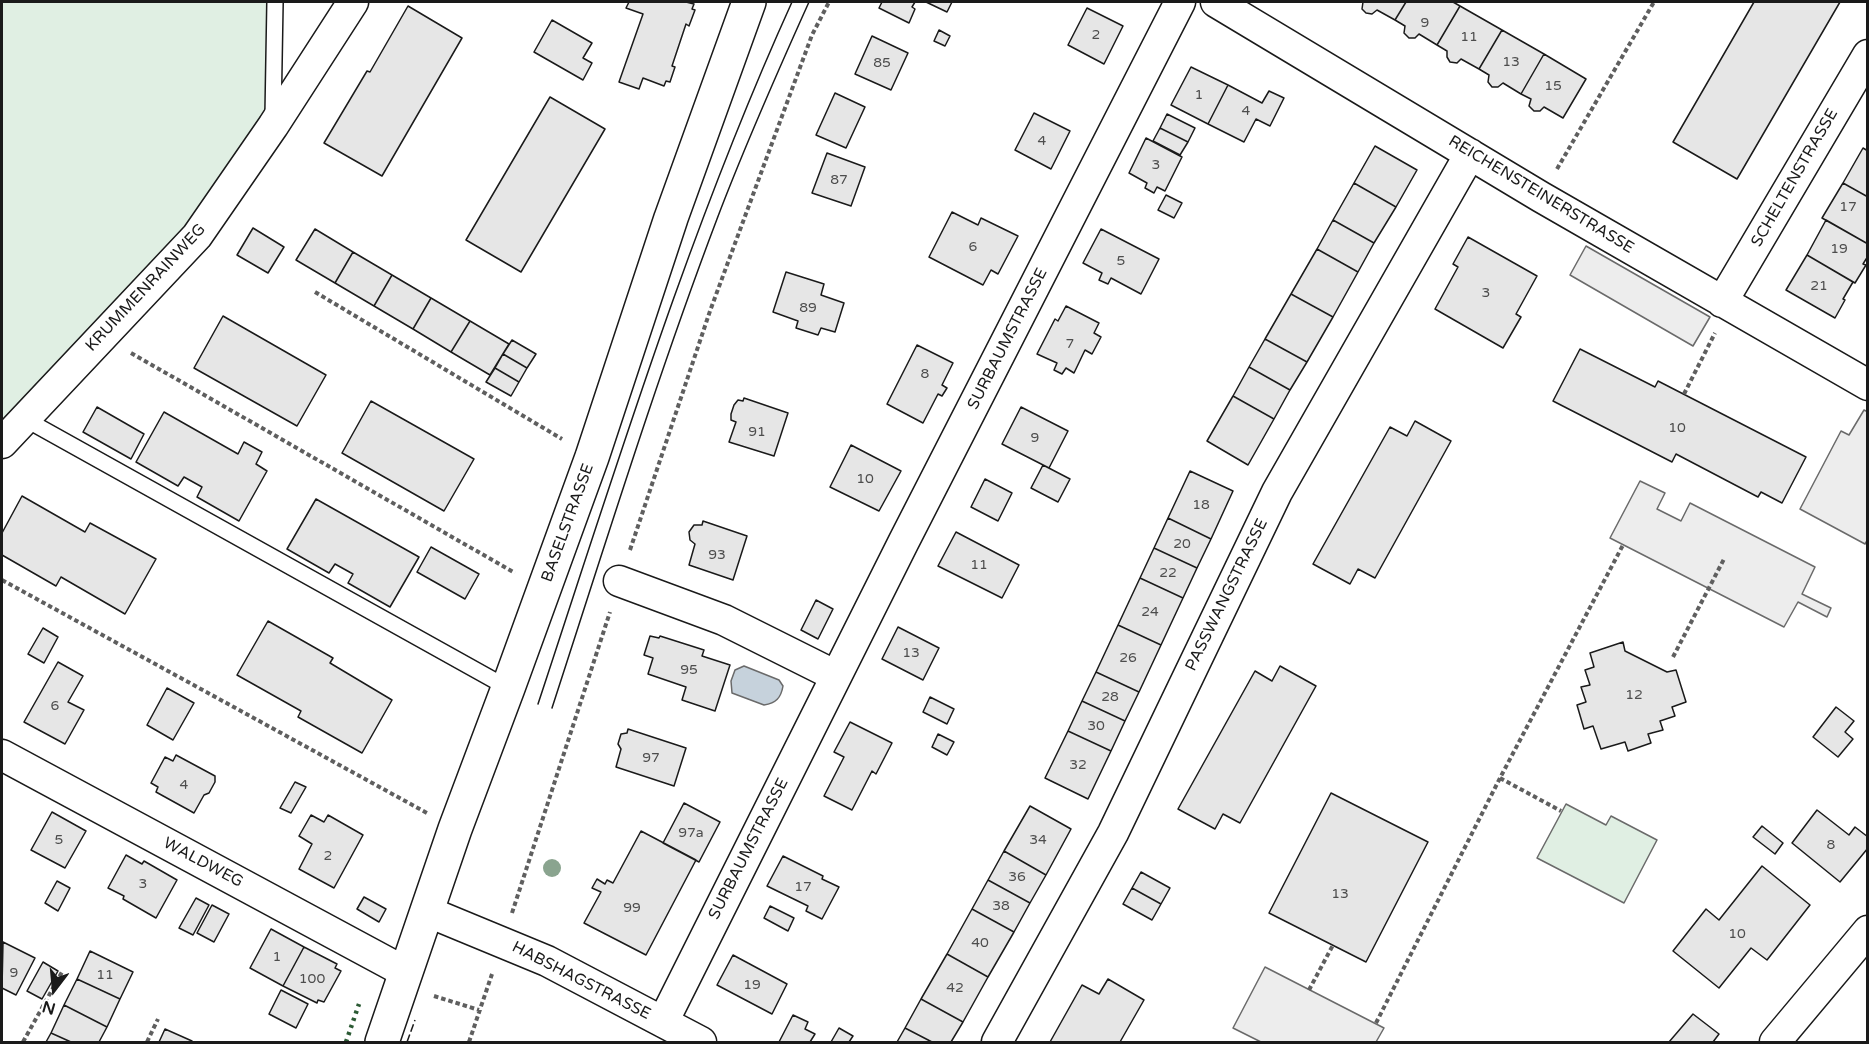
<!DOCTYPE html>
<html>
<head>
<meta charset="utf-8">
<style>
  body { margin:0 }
  #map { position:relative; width:1869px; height:1044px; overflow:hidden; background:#fff; font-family:"Varela Round",sans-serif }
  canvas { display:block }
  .frame { position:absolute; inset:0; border:3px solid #1a1a1a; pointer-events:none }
  .north { position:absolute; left:24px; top:960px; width:60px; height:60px; -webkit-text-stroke:4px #fff; paint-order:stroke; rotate:196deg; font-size:16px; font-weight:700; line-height:24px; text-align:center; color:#1a1a1a }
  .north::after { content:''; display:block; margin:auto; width:21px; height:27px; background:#1a1a1a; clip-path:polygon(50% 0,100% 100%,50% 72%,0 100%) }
</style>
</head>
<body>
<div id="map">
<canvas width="1869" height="1044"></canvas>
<div class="frame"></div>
<div class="north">N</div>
</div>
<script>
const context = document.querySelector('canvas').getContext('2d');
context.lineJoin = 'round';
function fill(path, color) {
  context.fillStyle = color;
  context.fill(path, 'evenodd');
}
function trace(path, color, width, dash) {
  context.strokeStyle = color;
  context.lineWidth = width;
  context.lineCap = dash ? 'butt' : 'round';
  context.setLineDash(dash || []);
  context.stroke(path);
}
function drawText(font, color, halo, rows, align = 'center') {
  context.font = font + ' "Varela Round",sans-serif';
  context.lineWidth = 4.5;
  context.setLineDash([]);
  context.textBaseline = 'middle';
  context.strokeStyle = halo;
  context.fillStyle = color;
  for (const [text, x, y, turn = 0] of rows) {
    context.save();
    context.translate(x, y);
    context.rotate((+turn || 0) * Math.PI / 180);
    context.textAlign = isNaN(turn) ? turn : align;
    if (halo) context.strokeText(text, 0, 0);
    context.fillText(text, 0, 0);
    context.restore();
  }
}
const green = new Path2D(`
  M 2,2 L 275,2 L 273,126 L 2,443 Z
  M 1566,804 L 1606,825 L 1611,816 L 1657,840 L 1624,903 L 1537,858 Z`);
fill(green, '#e0efe3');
trace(green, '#6a6a6a', 1.5);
const parking = new Path2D(`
  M 1586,246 L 1710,317 L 1693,346 L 1570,275 Z
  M 1864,410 L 1868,412 L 1868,539 L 1865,544 L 1800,509 L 1841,431 L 1849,435 Z
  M 1640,481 L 1665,493 L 1657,509 L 1681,521 L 1690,503 L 1815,567 L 1802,594 L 1831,608 L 1827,617 L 1798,602 L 1784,627 L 1610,538 Z
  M 1265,967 L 1384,1028 L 1376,1042 L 1261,1042 L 1233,1028 Z`);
fill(parking, '#ededed');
trace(parking, '#6a6a6a', 1.5);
const water = new Path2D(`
  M 744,666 L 779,680 L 783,686 C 781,698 776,703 764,705 L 732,693 L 731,681 L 735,670 Z`);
fill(water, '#c6d2dc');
trace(water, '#6a6a6a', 1.5);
const building = new Path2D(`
  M 629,2 L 686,2 L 694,4 L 692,9 L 695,10 L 689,26 L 686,24 L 672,66 L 675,67 L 670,82 L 666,81 L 664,86 L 643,78 L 639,89 L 619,82 L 643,14 L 626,8 Z
  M 882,2 L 915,2 L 912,7 L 915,9 L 909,23 L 879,8 Z
  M 926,2 L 952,2 L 947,12 Z
  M 1363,2 L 1406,2 L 1395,20 L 1377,10 L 1372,14 L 1366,13 L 1362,9 Z
  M 1406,2 L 1453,2 L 1460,6 L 1437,45 L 1419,34 L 1415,38 L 1409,38 L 1404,33 L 1405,26 L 1395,20 Z
  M 1754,2 L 1840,2 L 1737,179 L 1673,142 Z
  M 408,6 L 462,38 L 382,176 L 324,143 L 367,71 L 370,72 Z
  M 1460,6 L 1502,30 L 1479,69 L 1461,59 L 1457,63 L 1450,62 L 1447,57 L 1447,51 L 1437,45 Z
  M 1087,8 L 1123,26 L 1104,64 L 1068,45 Z
  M 552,20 L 592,43 L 583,58 L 592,63 L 583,80 L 534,52 Z
  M 939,30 L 950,36 L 945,46 L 934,41 Z
  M 1502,30 L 1544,54 L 1521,94 L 1503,83 L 1498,87 L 1492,87 L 1488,82 L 1489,75 L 1479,69 Z
  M 872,36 L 908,53 L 891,90 L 855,74 Z
  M 1544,54 L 1586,79 L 1563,118 L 1544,107 L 1540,111 L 1534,111 L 1529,106 L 1531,99 L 1521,94 Z
  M 1191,67 L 1228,85 L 1208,124 L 1171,105 Z
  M 1228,85 L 1262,103 L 1269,91 L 1284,98 L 1270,126 L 1256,119 L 1244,142 L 1208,124 Z
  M 835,93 L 865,107 L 846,148 L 816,135 Z
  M 550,97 L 605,129 L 521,272 L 466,240 Z
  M 1034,113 L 1070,131 L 1051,169 L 1015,150 Z
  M 1167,114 L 1195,128 L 1188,142 L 1160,128 Z
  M 1160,128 L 1188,142 L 1180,155 L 1153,141 Z
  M 1146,138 L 1182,157 L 1165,191 L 1157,187 L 1154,193 L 1145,188 L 1147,183 L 1129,173 Z
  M 1375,146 L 1417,170 L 1396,207 L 1354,183 Z
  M 1863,148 L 1868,151 L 1868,197 L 1843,183 Z
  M 827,153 L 865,167 L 851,206 L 812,193 Z
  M 1354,183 L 1396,207 L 1374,243 L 1333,220 Z
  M 1843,183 L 1868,197 L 1868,244 L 1822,218 Z
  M 1166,195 L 1182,203 L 1174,218 L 1158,210 Z
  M 952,212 L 978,225 L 981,218 L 1018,236 L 998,274 L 991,270 L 983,285 L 929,257 Z
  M 1333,220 L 1374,243 L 1358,272 L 1317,249 Z
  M 1826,220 L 1868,244 L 1868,256 L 1863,264 L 1866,265 L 1855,283 L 1807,255 Z
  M 253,228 L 284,247 L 268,273 L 237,255 Z
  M 315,229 L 353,252 L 335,283 L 296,260 Z
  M 1101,229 L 1159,259 L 1141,294 L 1111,278 L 1108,284 L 1099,280 L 1102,273 L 1083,263 Z
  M 1468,237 L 1537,276 L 1516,314 L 1521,317 L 1503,348 L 1435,309 L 1458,267 L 1453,264 Z
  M 1317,249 L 1358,272 L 1333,317 L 1291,294 Z
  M 353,252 L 392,275 L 374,306 L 335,283 Z
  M 1807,255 L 1853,282 L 1843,299 L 1845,300 L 1835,318 L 1786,290 Z
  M 786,272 L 824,284 L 821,295 L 844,303 L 835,332 L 821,328 L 818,335 L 796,328 L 798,321 L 773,312 Z
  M 392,275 L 431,298 L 413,329 L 374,306 Z
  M 1291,294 L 1333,317 L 1307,362 L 1265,339 Z
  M 431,298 L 470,321 L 451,352 L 413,329 Z
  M 1066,306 L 1099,323 L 1094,333 L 1101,337 L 1092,354 L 1085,350 L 1074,373 L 1066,368 L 1062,374 L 1054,370 L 1057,363 L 1037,354 L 1055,319 L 1058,321 Z
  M 223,316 L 326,375 L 297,426 L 194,368 Z
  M 470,321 L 509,344 L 490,375 L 451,352 Z
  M 1265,339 L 1307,362 L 1290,390 L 1249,367 Z
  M 512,340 L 536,354 L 527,368 L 503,354 Z
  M 917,345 L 953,363 L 942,385 L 947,388 L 942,396 L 938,394 L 923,423 L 887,404 Z
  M 1580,349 L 1655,387 L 1658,381 L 1806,457 L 1782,503 L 1761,492 L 1758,497 L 1676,454 L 1672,462 L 1553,401 Z
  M 503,354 L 527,368 L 519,382 L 495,368 Z
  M 1249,367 L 1290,390 L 1274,419 L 1233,396 Z
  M 495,368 L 519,382 L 511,396 L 486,382 Z
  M 1233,396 L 1274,419 L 1248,465 L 1207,441 Z
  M 744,398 L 788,413 L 774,456 L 729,442 L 736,422 L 731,420 L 731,414 L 734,405 L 738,400 L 743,401 Z
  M 371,401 L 474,459 L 444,511 L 342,453 Z
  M 97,407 L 144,434 L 131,459 L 83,432 Z
  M 1021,407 L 1068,431 L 1049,468 L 1002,444 Z
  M 164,412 L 238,454 L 244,442 L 262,452 L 256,464 L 267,471 L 239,521 L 197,497 L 202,487 L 184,477 L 178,486 L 136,462 Z
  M 1415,421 L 1451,441 L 1375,578 L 1358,569 L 1350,584 L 1313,564 L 1390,427 L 1407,436 Z
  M 851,445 L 901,471 L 879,511 L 830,487 Z
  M 1043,465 L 1070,479 L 1058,502 L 1031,488 Z
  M 1190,471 L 1233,491 L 1211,539 L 1168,518 Z
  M 985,479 L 1012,493 L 998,521 L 971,507 Z
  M 22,496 L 85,532 L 90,523 L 156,559 L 125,614 L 61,577 L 56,586 L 2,555 L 2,533 Z
  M 316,499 L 419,557 L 390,607 L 348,583 L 353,574 L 335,564 L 329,573 L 287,549 Z
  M 1168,518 L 1211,539 L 1197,568 L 1154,548 Z
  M 703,521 L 747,536 L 733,580 L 689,565 L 695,544 L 690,540 L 689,532 L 694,525 L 702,525 Z
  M 956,532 L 1019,565 L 1002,598 L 938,566 Z
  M 431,547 L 479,574 L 465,599 L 417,572 Z
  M 1154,548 L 1197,568 L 1183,598 L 1140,578 Z
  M 1140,578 L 1183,598 L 1161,645 L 1118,625 Z
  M 816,600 L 833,609 L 818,639 L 801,630 Z
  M 268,621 L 333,658 L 330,663 L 392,700 L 362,753 L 298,717 L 301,711 L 237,675 Z
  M 1118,625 L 1161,645 L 1139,692 L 1096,672 Z
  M 898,627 L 939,648 L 923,680 L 882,659 Z
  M 43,628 L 58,637 L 44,663 L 28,654 Z
  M 650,636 L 659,638 L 660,636 L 704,650 L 702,656 L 730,665 L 715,711 L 682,700 L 686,687 L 648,674 L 653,658 L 644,655 Z
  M 1623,642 L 1625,651 L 1667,672 L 1676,670 L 1686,702 L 1672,707 L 1675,716 L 1660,721 L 1663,730 L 1648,734 L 1651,743 L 1628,751 L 1625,742 L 1601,749 L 1593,726 L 1584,729 L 1577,705 L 1586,702 L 1581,687 L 1590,685 L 1585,670 L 1594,667 L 1590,653 Z
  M 58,662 L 83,676 L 68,702 L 84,710 L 65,744 L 24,722 Z
  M 1280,666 L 1316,686 L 1240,823 L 1223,814 L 1215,829 L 1178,809 L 1255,671 L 1272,681 Z
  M 1096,672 L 1139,692 L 1125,721 L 1082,701 Z
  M 167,688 L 194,703 L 173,740 L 147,725 Z
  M 930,697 L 954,709 L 947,724 L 923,712 Z
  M 1082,701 L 1125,721 L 1111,751 L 1068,731 Z
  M 1836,707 L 1854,721 L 1845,732 L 1853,739 L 1838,757 L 1813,737 Z
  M 850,722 L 892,743 L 876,774 L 872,771 L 852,810 L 824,796 L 844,757 L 834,752 Z
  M 628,729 L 686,748 L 674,786 L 616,767 L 621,749 L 618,744 L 621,734 L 627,733 Z
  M 1068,731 L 1111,751 L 1088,799 L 1045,778 Z
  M 938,734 L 954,742 L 947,755 L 932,747 Z
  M 176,755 L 215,776 L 215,782 L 209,793 L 204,795 L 194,813 L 156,792 L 158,787 L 151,783 L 165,757 L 173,761 Z
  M 295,782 L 306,787 L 291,813 L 280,808 Z
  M 1331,793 L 1428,842 L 1366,962 L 1269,913 Z
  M 684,803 L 720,822 L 699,862 L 663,843 Z
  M 1030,806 L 1071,829 L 1046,875 L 1004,851 Z
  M 1817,810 L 1849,835 L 1855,827 L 1868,837 L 1868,848 L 1840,882 L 1792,843 Z
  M 52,812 L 86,831 L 65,868 L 31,850 Z
  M 311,815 L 324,822 L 328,815 L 363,835 L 334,888 L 299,869 L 312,844 L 299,836 Z
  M 1762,826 L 1783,843 L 1775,854 L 1753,837 Z
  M 641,831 L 696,860 L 646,955 L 584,923 L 601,892 L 592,888 L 597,879 L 605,884 L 607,880 L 613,883 Z
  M 1004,851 L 1046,875 L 1030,903 L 988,880 Z
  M 126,855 L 142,864 L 144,861 L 177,880 L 156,918 L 123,899 L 124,896 L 108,888 Z
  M 783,856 L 823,876 L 822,879 L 839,887 L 822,919 L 806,911 L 808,906 L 767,886 Z
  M 1762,866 L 1810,905 L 1767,960 L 1751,948 L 1719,988 L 1673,951 L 1706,909 L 1719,920 Z
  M 1141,872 L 1170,888 L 1161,904 L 1132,888 Z
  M 988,880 L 1030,903 L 1014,932 L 972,909 Z
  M 57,881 L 70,888 L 58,911 L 45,903 Z
  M 1132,888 L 1161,904 L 1152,920 L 1123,904 Z
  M 364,897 L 386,909 L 379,922 L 357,909 Z
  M 196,898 L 209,905 L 193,935 L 179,928 Z
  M 212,905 L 229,914 L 214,942 L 197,933 Z
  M 770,906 L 794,918 L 788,931 L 764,918 Z
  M 972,909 L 1014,932 L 988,977 L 947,954 Z
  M 271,929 L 304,947 L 283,986 L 250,968 Z
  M 3,942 L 35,958 L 16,995 L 2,988 Z
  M 304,947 L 337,964 L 335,968 L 341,971 L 324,1002 L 318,1000 L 317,1003 L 283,986 Z
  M 90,951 L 133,972 L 120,999 L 77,979 Z
  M 947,954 L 988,977 L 963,1022 L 921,999 Z
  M 733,955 L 787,984 L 772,1014 L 717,985 Z
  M 43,962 L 58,971 L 42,999 L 27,991 Z
  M 77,979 L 120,999 L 107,1027 L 64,1005 Z
  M 1108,979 L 1144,1000 L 1120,1042 L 1050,1042 L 1082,985 L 1099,994 Z
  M 281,990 L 308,1004 L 296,1028 L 269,1014 Z
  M 921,999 L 963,1022 L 951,1042 L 932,1042 L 905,1028 Z
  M 64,1005 L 107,1027 L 99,1042 L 71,1042 L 51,1033 Z
  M 1693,1014 L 1719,1034 L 1713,1042 L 1669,1042 Z
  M 793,1015 L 808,1022 L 805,1029 L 815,1034 L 810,1042 L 779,1042 Z
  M 839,1028 L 853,1036 L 849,1042 L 831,1042 Z
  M 905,1028 L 932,1042 L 897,1042 Z
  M 165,1029 L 192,1041 L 192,1042 L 159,1042 Z
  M 51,1033 L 71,1042 L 46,1042 Z`);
fill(building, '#e6e6e6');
trace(building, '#1a1a1a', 1.5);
const lane = new Path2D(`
  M 273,117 L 275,2
  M 25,419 L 508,688`);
const street = new Path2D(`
  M 1216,2 L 1541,197 L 1868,385
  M 1722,302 L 1868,55
  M 2,443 L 197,236 L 273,126 L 353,2
  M 619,581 L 724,620 L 836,676
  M 2,755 L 405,972
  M 426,911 L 547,961 L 701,1042
  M 663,1022 L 904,541 L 1180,2
  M 997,1042 L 1113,833 L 1277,492 L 1470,154
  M 1775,1042 L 1868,931`);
const primary = new Path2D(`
  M 382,1042 L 455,829 L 508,688 L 592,457 L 671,218 L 749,2`);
trace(lane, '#1a1a1a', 18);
trace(street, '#1a1a1a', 33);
trace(primary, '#1a1a1a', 36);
trace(new Path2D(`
  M 1557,169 L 1654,2
  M 315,292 L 562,439
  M 131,353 L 515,573
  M 1684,394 L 1715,333
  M 630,550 L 710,311 L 812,35 L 829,2
  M 2,580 L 427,813
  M 1673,657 L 1724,559
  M 1500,778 L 1561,811
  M 512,913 L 610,612
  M 1309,990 L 1333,945
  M 434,996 L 479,1010
  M 1376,1023 L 1500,778 L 1623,545
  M 23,1042 L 62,972
  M 147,1042 L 158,1019
  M 469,1042 L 492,974`), '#5f5f5f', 4, [4.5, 3]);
trace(lane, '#fff', 15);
trace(street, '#fff', 30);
trace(primary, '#fff', 33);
trace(new Path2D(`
  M 538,704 C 616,468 689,229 792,2
  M 552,708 C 605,545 656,380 717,219 C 745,145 777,73 809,2`), '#1a1a1a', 1.5);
trace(new Path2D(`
  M 346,1042 L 359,1004`), '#2b5a34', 4.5, [3, 4.5]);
trace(new Path2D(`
  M 407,1042 L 415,1020`), '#1a1a1a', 1.5, [8, 3]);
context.fillStyle = '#8aa48f';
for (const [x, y] of [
  [552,868]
]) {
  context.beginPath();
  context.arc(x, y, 9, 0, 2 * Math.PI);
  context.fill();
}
drawText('14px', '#4d4d4d', null, [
  ["9",1425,23],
  ["2",1096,35],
  ["11",1469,37],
  ["13",1511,62],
  ["85",882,63],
  ["15",1553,86],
  ["1",1199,95],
  ["4",1246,111],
  ["4",1042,141],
  ["3",1156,165],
  ["87",839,180],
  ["17",1848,207],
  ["6",973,247],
  ["19",1839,249],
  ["5",1121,261],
  ["21",1819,286],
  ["3",1486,293],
  ["89",808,308],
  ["7",1070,344],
  ["8",925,374],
  ["10",1677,428],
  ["91",757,432],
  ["9",1035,438],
  ["10",865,479],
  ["18",1201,505],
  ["20",1182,544],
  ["93",717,555],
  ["11",979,565],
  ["22",1168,573],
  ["24",1150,612],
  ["13",911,653],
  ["26",1128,658],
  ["95",689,670],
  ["12",1634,695],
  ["28",1110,697],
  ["6",55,706],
  ["30",1096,726],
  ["97",651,758],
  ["32",1078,765],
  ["4",184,785],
  ["97a",691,833],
  ["5",59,840],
  ["34",1038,840],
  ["8",1831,845],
  ["2",328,856],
  ["36",1017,877],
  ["3",143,884],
  ["17",803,887],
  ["13",1340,894],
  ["38",1001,906],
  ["99",632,908],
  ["10",1737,934],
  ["40",980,943],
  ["1",277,957],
  ["9",14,973],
  ["11",105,975],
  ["100",312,979],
  ["19",752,985],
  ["42",955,988]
]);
drawText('16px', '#1a1a1a', '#fff', [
  ["SCHELTENSTRASSE",1795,178,-60],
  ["REICHENSTEINERSTRASSE",1541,195,31],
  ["KRUMMENRAINWEG",146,288,-47],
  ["SURBAUMSTRASSE",1008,339,-63],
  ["BASELSTRASSE",568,523,-70],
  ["PASSWANGSTRASSE",1227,595,-64],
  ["SURBAUMSTRASSE",749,849,-63],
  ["WALDWEG",203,863,28],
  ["HABSHAGSTRASSE",581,981,27]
]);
</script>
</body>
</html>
